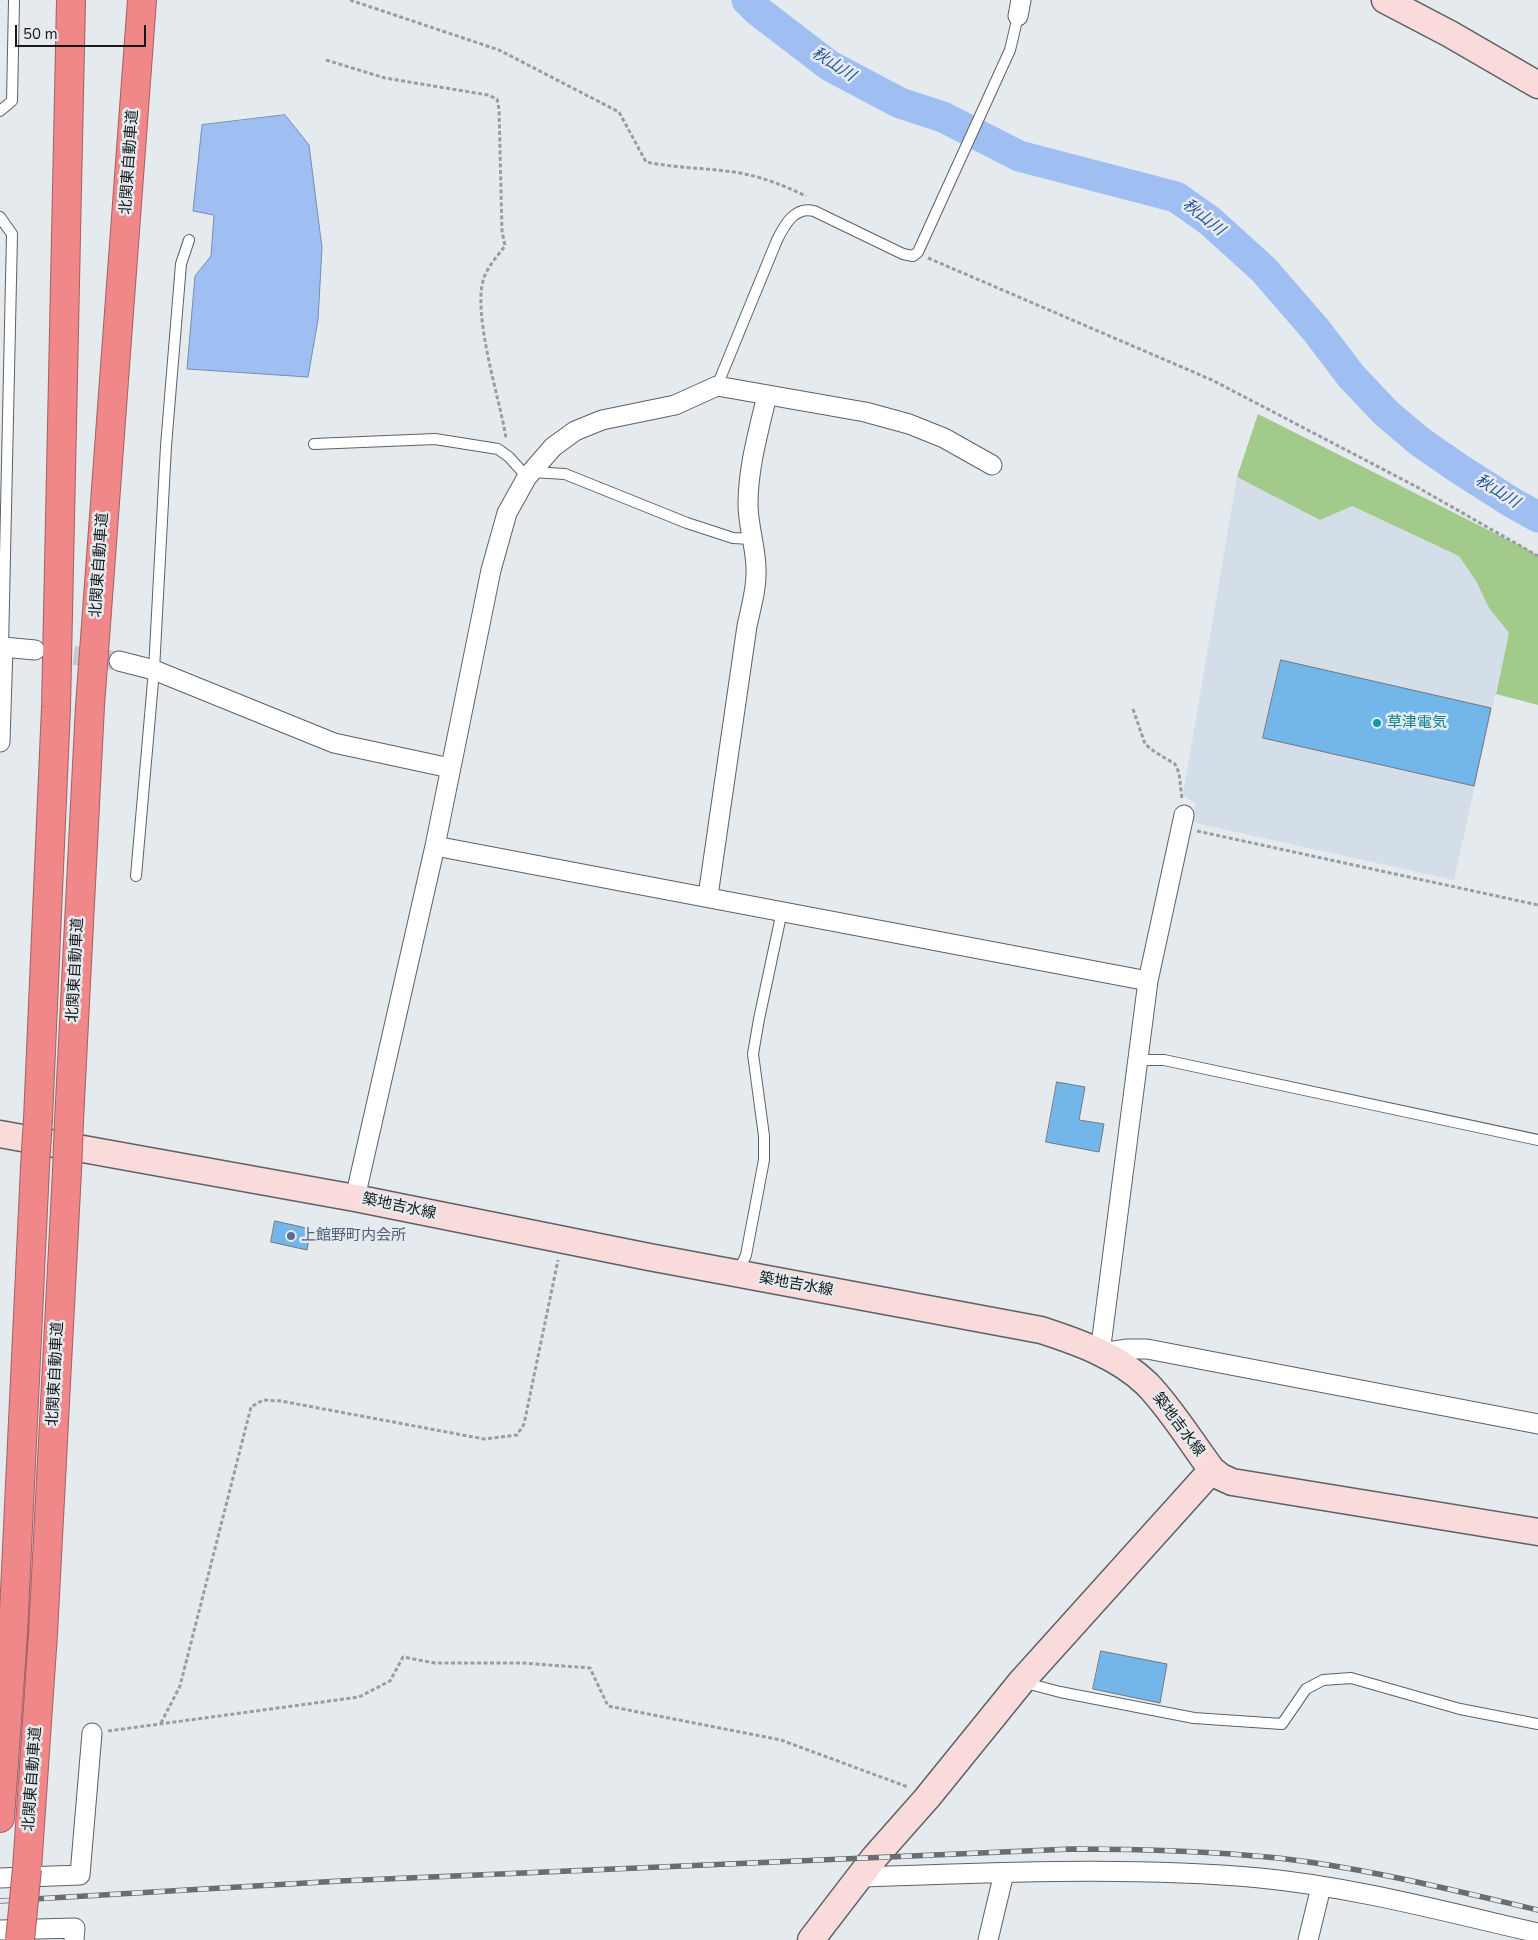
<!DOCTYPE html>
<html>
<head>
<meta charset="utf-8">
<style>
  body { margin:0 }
  #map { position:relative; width:1538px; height:1940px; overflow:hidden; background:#e5eaee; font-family:"Nunito Sans",sans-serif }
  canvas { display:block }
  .scale { position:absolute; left:15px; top:25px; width:131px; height:22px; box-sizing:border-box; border:2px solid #151718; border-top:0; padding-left:6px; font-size:15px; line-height:18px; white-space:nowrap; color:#151718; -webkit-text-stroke:4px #e5eaee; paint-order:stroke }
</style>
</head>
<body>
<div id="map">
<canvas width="1538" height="1940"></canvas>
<div class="scale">50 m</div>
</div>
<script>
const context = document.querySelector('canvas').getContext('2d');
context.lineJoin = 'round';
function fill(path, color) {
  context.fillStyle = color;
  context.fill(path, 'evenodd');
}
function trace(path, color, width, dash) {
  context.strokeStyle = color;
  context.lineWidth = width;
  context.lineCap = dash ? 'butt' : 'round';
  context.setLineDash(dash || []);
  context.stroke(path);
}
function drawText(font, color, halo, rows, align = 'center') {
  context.font = font + ' "Nunito Sans","Noto Sans JP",sans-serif';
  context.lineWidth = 5;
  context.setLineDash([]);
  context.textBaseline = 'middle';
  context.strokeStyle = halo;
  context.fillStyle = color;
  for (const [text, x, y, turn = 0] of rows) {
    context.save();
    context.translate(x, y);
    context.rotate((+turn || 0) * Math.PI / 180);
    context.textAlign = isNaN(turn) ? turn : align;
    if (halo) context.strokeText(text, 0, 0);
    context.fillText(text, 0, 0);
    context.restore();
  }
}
fill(new Path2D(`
  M 1237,477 L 1320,520 L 1351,506 L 1459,556 L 1476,581 L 1489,608 L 1509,633 L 1454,880 L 1191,822 L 1196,804 L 1183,795 Z`), '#d3dee8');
fill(new Path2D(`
  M 1258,414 L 1538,555 L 1538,705 L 1496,694 L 1509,633 L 1489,608 L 1476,581 L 1459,556 L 1352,506 L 1320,520 L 1237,477 Z`), '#a2ca8a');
const water = new Path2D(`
  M 285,115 L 309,145 L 322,248 L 318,320 L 308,377 L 187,369 L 195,276 L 211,256 L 214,215 L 193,211 L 202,125 Z`);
fill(water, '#9fbff2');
trace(water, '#768db1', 1);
trace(new Path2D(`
  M 747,0 L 758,11 L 830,66 L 900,103 L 943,117 L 1019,156 L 1176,197 L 1210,221 L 1264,270 L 1316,330 L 1351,376 L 1386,413 L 1419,441 L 1458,468 L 1511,502 L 1538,517`), '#9fbff2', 31);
const building = new Path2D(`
  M 1281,660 L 1491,708 L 1474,786 L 1263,738 Z
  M 1057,1082 L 1085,1087 L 1079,1120 L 1104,1124 L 1099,1152 L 1046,1142 Z
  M 275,1221 L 311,1229 L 307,1250 L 271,1242 Z
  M 1101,1651 L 1167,1664 L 1160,1703 L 1093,1689 Z`);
fill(building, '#72b6ea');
trace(building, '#73787c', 1);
trace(new Path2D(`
  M 46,652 L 119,661`), '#c6cace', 19, [19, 9]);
const lane = new Path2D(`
  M 0,111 L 12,101 L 14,1
  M 0,217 L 12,234 L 3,647
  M 717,386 L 777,240 C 785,224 795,206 814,211 L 903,254 L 913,256 L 918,252 L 1010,50 L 1018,16
  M 314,444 L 435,439 L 498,449 L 509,457 L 527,477
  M 532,472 L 565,474 L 687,523 L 733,538 L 751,539
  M 136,876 L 154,670 L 166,446 L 181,264 L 189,240
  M 1137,1060 L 1164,1060 L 1538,1140
  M 738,1273 L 746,1255 L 764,1160 L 764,1136 L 753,1054 L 759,1019 L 782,911
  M 1022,1682 L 1060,1692 L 1194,1718 L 1282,1724 L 1306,1689 L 1323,1680 L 1351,1678 L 1460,1709 L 1538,1724`);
const street = new Path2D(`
  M 1018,16 L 1021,0
  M 119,661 L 154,670 L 334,743 L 450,768
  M 0,742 L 3,647 L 35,650
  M 1184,815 L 1148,981 L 1100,1353 L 1128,1349 L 1147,1349 L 1538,1424
  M 435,846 L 1148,981
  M 708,896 L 747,626 C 751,607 757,588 756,569 C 756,548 748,526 748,504 C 748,467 759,430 767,395
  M 355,1198 L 435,846 L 491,570 L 507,513 L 527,477 L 553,447 L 575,431 L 602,420 L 675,405 L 717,386 L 865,412 L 909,424 L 944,438 L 992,465
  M 860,1877 C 994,1873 1127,1866 1260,1878 C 1354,1887 1446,1912 1538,1933
  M 0,1878 L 80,1875 L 92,1733
  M 0,1930 L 75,1928 L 74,1940
  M 988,1940 L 1004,1873
  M 1308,1940 L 1321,1887`);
const secondary = new Path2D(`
  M 1385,0 L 1450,34 L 1538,85
  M 0,1134 L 355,1198 L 649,1257 L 1041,1330 C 1078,1342 1118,1356 1147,1384 C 1172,1410 1191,1442 1212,1470 L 1221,1477 L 1232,1482 L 1538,1532
  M 811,1940 L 874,1858 L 927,1798 L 1021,1682 L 1212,1470`);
const highway = new Path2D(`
  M 38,1119 L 56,707 L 71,0
  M 69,1121 L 90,706 L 142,0
  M 0,1818 L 13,1633 L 35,1167
  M 27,1869 L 43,1634 L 67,1171`);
trace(lane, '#5d6165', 12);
trace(street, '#5d6165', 21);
trace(secondary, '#5d6165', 29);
trace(highway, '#a36061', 30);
trace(new Path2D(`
  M 350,0 L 499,50 L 619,112 L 646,162 C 676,168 705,168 734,172 C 760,176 783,185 806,196
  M 326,60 L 385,78 L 488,95 L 497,99 L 499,109 L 502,231 L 505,246 C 498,255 490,264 485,275 C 470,309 500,399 506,438
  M 928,258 L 1212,380 L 1417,487 L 1538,556
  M 1133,709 L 1145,744 L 1155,752 L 1175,764 L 1179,773 L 1182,799
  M 1197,831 L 1538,905
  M 161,1723 L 180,1686 L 251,1407 L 263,1400 L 281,1401 L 484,1439 L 517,1435 L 524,1424 L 558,1260
  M 108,1731 L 359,1697 L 390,1681 L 403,1657 L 435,1663 L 523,1663 L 590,1668 L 608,1706 L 781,1740 L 908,1787`), '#999d9f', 3, [4, 2.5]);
trace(lane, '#fff', 10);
trace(street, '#fff', 19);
trace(secondary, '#fadbdb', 26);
trace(highway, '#f08788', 28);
const rail = new Path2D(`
  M 0,1901 L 340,1881 L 1071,1849 C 1140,1849 1209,1851 1278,1858 C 1366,1868 1452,1890 1538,1910`);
trace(rail, '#6a6d6f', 5.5);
trace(rail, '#e5eaee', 4, [11]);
const highwayBridge = new Path2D(`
  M 35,1167 L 38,1119
  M 67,1171 L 69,1121
  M 20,1940 L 27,1869`);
trace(highwayBridge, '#a36061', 30, []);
trace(highwayBridge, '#f08788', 28);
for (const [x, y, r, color] of [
  [1377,723,5,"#0f9aa8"],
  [291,1236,5,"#5c6f8a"]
]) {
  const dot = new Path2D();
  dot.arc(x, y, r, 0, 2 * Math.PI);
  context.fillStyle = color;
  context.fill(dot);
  trace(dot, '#e5eaee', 2);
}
drawText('15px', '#151718', '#e5eaee', [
  ["北関東自動車道",130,162,-86],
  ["北関東自動車道",100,565,-86],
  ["北関東自動車道",76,970,-87],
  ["築地吉水線",399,1207,12],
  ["築地吉水線",796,1285,10],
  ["北関東自動車道",56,1374,-87],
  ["築地吉水線",1178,1425,53],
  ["北関東自動車道",33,1779,-86]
]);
drawText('15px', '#0d838f', '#e5eaee', [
  ["草津電気",1387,723]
], 'left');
drawText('15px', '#4e5e75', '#e5eaee', [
  ["上館野町内会所",301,1236]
], 'left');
drawText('italic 16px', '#26539e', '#e5eaee', [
  ["秋山川",833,65,33],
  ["秋山川",1203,218,38],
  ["秋山川",1497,492,32]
]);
</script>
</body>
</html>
